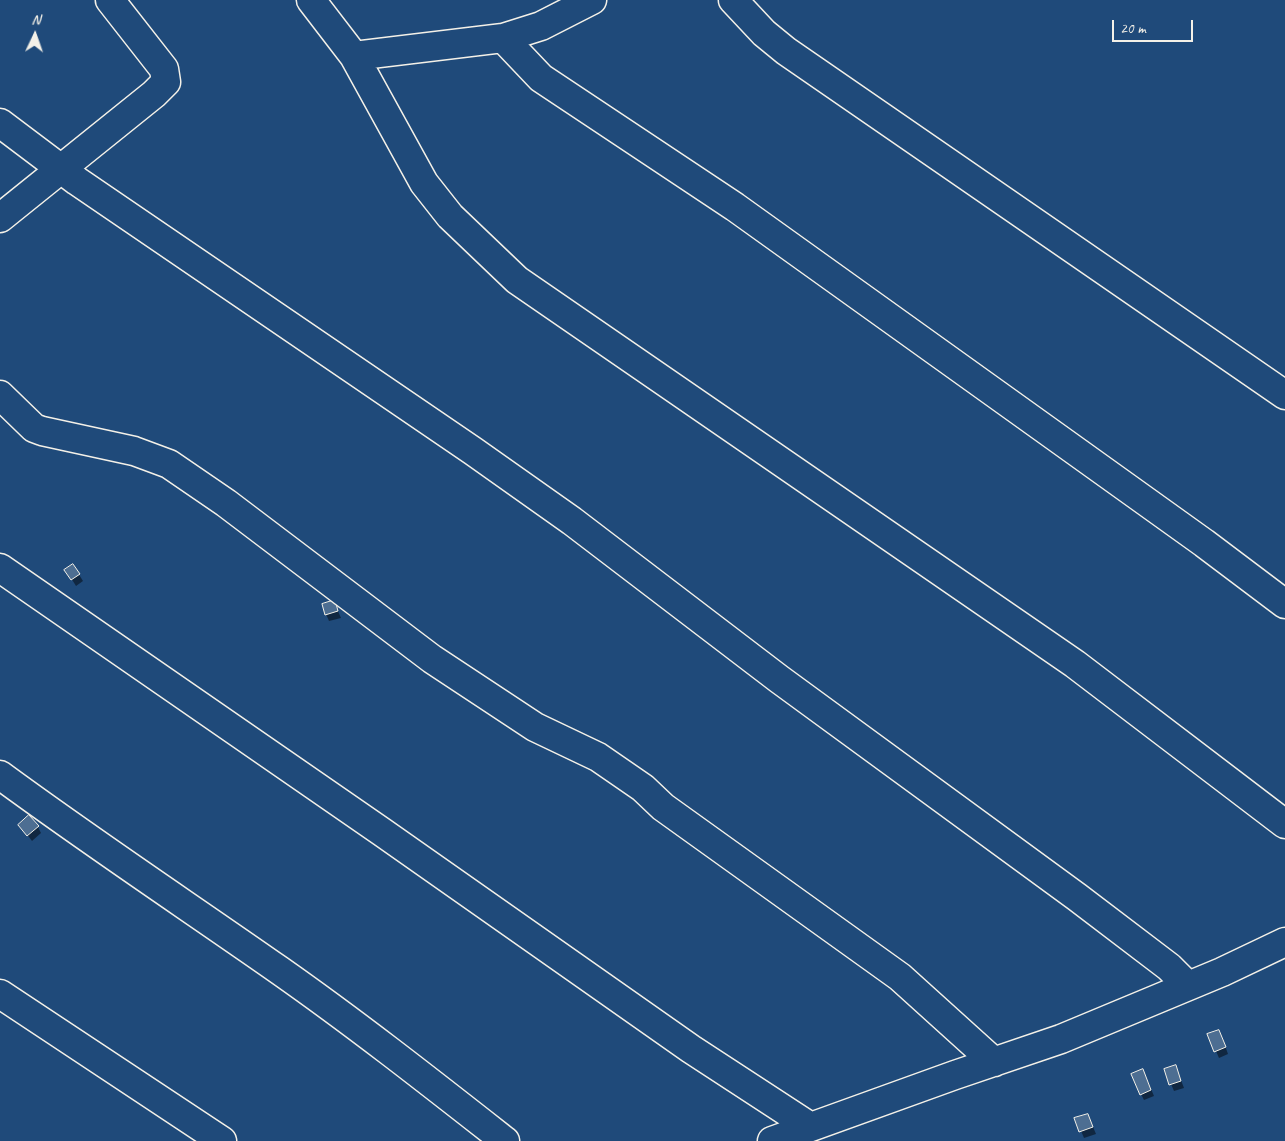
<!DOCTYPE html>
<html>
<head>
<meta charset="utf-8">
<style>
  body { margin:0 }
  #map { position:relative; width:1285px; height:1141px; overflow:hidden; background:#1f4a7a; font-family:Caveat,sans-serif }
  canvas { display:block }
  .north { position:absolute; left:10px; top:10px; width:50px; height:50px; -webkit-text-stroke:4px #1f4a7a; paint-order:stroke; rotate:3deg; font-size:14px; font-weight:700; line-height:20px; text-align:center; color:#f4f1e8 }
  .north::after { content:''; display:block; margin:auto; width:18px; height:22px; background:#f4f1e8; clip-path:polygon(50% 0,100% 100%,50% 72%,0 100%) }
  .scale { position:absolute; left:1112px; top:20px; width:81px; height:22px; box-sizing:border-box; border:2px solid #f4f1e8; border-top:0; padding-left:6px; font-size:15px; line-height:18px; white-space:nowrap; color:#f4f1e8; -webkit-text-stroke:4px #1f4a7a; paint-order:stroke }
</style>
</head>
<body>
<div id="map">
<canvas width="1285" height="1141"></canvas>
<div class="north">N</div>
<div class="scale">20 m</div>
</div>
<script>
const context = document.querySelector('canvas').getContext('2d');
context.lineJoin = 'round';
function fill(path, color) {
  context.fillStyle = color;
  context.fill(path, 'evenodd');
}
function trace(path, color, width, dash) {
  context.strokeStyle = color;
  context.lineWidth = width;
  context.lineCap = dash ? 'butt' : 'round';
  context.setLineDash(dash || []);
  context.stroke(path);
}
fill(new Path2D(`
  M 73,565 L 83,581 L 76,586 L 66,570 Z
  M 334,602 L 341,618 L 329,621 L 326,614 Z
  M 20,825 L 38,827 L 41,833 L 32,841 Z
  M 1209,1035 L 1222,1037 L 1228,1054 L 1219,1058 Z
  M 1176,1067 L 1184,1088 L 1174,1091 L 1165,1070 Z
  M 1146,1077 L 1154,1096 L 1144,1100 L 1141,1094 Z
  M 1088,1115 L 1096,1134 L 1084,1138 L 1076,1119 Z`), '#0007');
const building = new Path2D(`
  M 73,564 L 80,574 L 71,580 L 64,570 Z
  M 335,600 L 338,611 L 325,615 L 322,604 Z
  M 29,815 L 39,826 L 27,836 L 18,825 Z
  M 1219,1030 L 1226,1047 L 1214,1052 L 1207,1034 Z
  M 1176,1065 L 1181,1081 L 1169,1085 L 1164,1069 Z
  M 1143,1069 L 1151,1090 L 1140,1095 L 1131,1074 Z
  M 1088,1114 L 1093,1127 L 1079,1132 L 1074,1118 Z`);
fill(building, '#4d6e92');
trace(building, '#f4f1e8', 1);
const street = new Path2D(`
  M 311,0 L 354,56 L 424,183 L 450,216 L 517,280 L 1075,664 L 1285,824
  M 733,0 L 764,33 L 786,51 L 1285,395
  M 503,38 L 541,78 L 735,207 L 1204,543 L 1285,604
  M 354,56 L 503,38 L 541,26 L 592,0
  M 0,123 L 77,181 L 473,451 L 572,521 L 779,679 L 1077,897 L 1169,967 L 1187,985
  M 0,218 L 154,94 L 166,82 L 164,69 L 110,0
  M 0,395 L 34,428 L 42,431 L 134,451 L 169,464 L 226,503 L 432,659 L 535,727 L 598,757 L 643,788 L 663,807 L 900,977 L 994,1062
  M 0,568 L 382,832 L 691,1049 L 809,1126
  M 0,775 C 91,842 186,905 279,970 C 356,1024 431,1083 505,1141
  M 0,994 L 222,1141
  M 772,1141 L 955,1075 L 1061,1039 L 1222,972 L 1285,942`);
trace(street, '#f4f1e8', 31);
trace(street, '#1f4a7a', 28);
</script>
</body>
</html>
